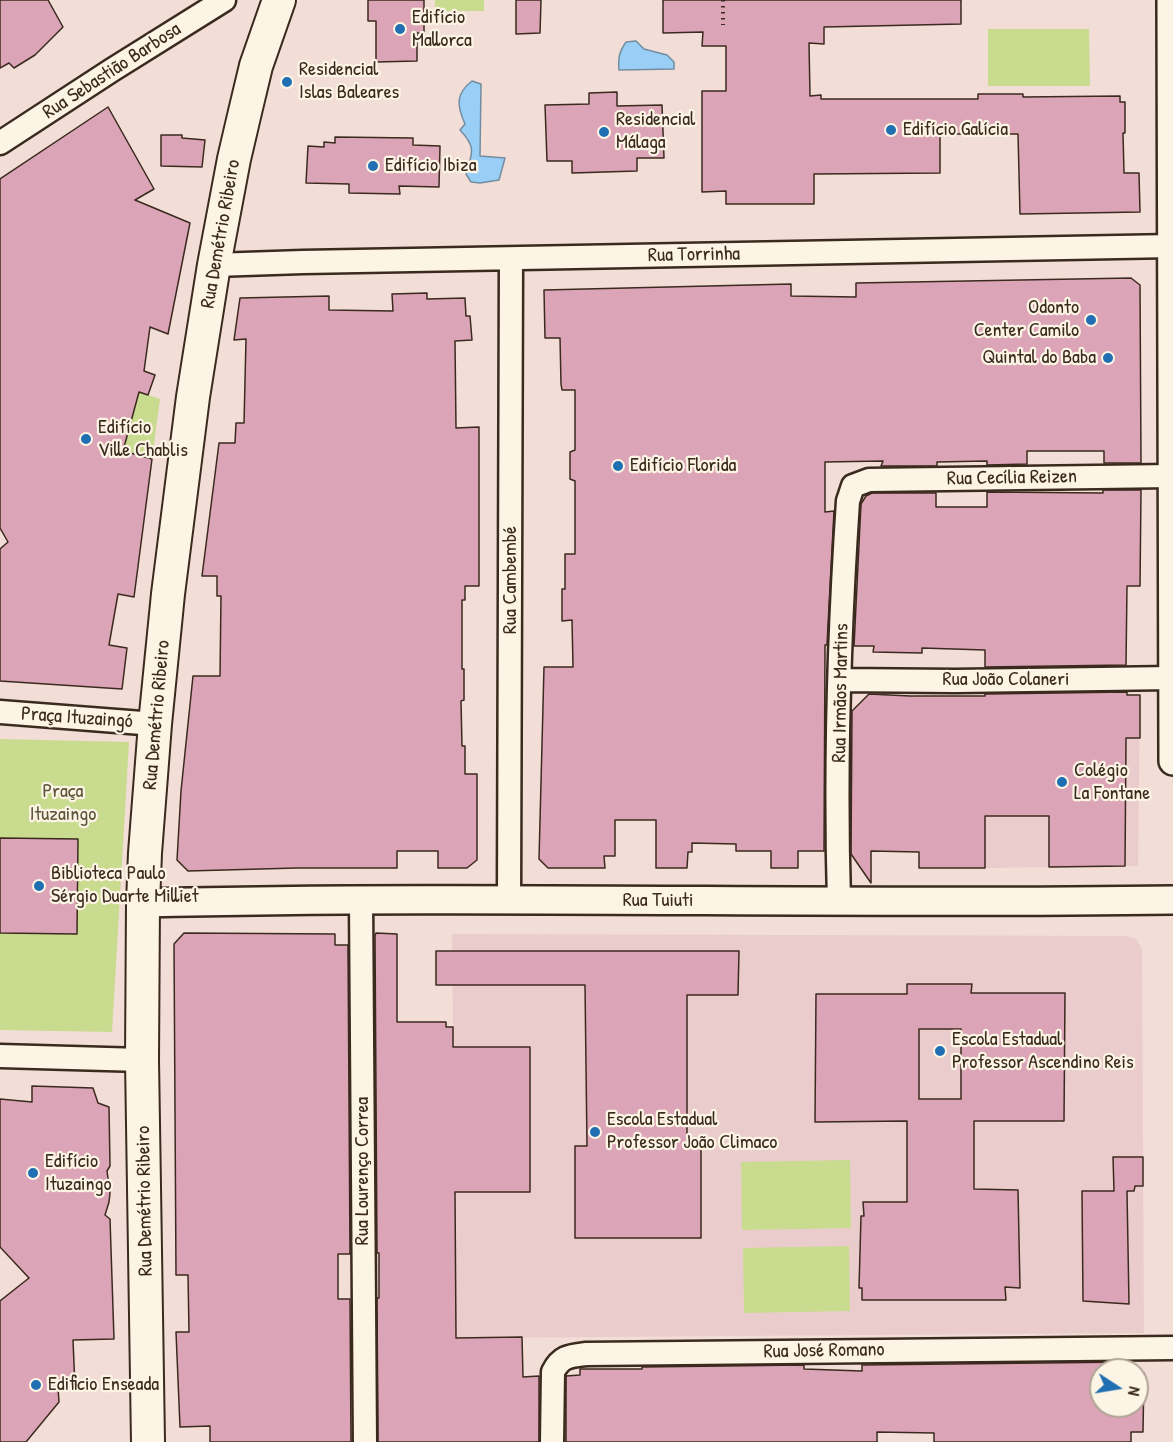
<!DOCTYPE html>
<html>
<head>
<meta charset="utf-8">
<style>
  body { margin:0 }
  #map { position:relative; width:1173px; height:1442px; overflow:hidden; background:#f2ddd7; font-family:"Patrick Hand",sans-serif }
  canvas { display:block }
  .north { position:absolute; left:1089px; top:1358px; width:60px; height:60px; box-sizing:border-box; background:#fcf5e5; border:2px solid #afa495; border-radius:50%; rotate:102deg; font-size:16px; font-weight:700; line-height:24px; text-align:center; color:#3b2a1e }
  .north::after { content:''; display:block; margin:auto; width:21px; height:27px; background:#1f6fb2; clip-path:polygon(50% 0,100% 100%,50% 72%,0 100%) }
</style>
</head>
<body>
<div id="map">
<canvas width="1173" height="1442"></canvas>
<div class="north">N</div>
</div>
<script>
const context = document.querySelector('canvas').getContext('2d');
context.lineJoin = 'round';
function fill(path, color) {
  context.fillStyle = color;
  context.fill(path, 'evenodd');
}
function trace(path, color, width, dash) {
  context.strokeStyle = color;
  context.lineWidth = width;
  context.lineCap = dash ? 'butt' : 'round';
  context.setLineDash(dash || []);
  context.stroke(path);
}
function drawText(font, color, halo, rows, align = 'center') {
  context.font = font + ' "Patrick Hand",sans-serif';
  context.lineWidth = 4.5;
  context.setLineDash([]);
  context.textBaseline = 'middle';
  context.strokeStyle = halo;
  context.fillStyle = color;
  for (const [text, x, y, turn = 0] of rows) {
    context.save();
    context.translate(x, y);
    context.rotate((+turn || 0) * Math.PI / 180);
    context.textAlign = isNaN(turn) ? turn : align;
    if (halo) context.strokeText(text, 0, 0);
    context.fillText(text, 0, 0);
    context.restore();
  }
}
fill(new Path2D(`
  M 1140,695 L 1138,866 L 985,868 L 984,696 Z
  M 452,934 L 1127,936 L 1136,939 L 1142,949 L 1144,1333 L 456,1338 Z`), '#ebcccd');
fill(new Path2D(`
  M 435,0 L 484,0 L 484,11 L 435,11 Z
  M 1089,29 L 1090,86 L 988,86 L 988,29 Z
  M 123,386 L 160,399 L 152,459 L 123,451 L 134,407 Z
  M 0,739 L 129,742 L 112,1032 L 0,1030 Z
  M 850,1160 L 851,1228 L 742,1230 L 741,1162 Z
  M 849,1246 L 850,1311 L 744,1313 L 743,1248 Z`), '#c9db8f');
const water = new Path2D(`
  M 636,41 L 644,49 L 667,55 L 674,62 L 674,69 L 619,70 C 618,58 619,52 626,42 Z
  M 472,81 L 481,84 L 480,156 L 505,158 L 499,180 L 480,183 L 471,182 L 466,174 C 472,153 477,148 460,130 L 465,124 C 457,106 455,94 472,81 Z`);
fill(water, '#99cff7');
trace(water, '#738da0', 1.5);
const building = new Path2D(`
  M 0,0 L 48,0 L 63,27 L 35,55 L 14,68 L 9,63 L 0,68 Z
  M 368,0 L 424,0 L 424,33 L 417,33 L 417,61 L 376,62 L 376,21 L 368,21 Z
  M 516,0 L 541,0 L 540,33 L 516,34 Z
  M 663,0 L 961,0 L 961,24 L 824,27 L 824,44 L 809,43 L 810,96 L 821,95 L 821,99 L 978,99 L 978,94 L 1023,94 L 1023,97 L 1120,96 L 1120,102 L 1125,102 L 1125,133 L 1123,133 L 1124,173 L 1139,173 L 1140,212 L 1020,214 L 1018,134 L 940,134 L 940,173 L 814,174 L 814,204 L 726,204 L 726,191 L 702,192 L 702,91 L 726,91 L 726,46 L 702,46 L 703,32 L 663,33 Z
  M 617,92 L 617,106 L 662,105 L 664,158 L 637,158 L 637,171 L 572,173 L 572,161 L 547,161 L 545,105 L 589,104 L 589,93 Z
  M 108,107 L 154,189 L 135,200 L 190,223 L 168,334 L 150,327 L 144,371 L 155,375 L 148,395 L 139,392 L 123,451 L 152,459 L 134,597 L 118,594 L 109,645 L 127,648 L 122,689 L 0,681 L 0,549 L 8,542 L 0,528 L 0,179 Z
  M 161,135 L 182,135 L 182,138 L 205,140 L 202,167 L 161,166 Z
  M 335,137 L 413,138 L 413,145 L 440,146 L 439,187 L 399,186 L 400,194 L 349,193 L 349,184 L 306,183 L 308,146 L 324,147 L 324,142 L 335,143 Z
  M 1131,278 L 1140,285 L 1141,463 L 1104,463 L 1104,451 L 1027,451 L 1027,464 L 987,465 L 987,461 L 937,462 L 937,466 L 881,466 L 883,461 L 825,462 L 825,512 L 834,511 L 827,645 L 825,645 L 824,851 L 798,851 L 798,868 L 771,868 L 771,851 L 736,851 L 736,844 L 692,843 L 692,852 L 688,852 L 687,868 L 656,868 L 656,820 L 615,820 L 615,856 L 604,856 L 605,868 L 548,868 L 539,859 L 544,667 L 573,667 L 572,620 L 562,621 L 562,589 L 565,589 L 565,554 L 575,554 L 575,481 L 570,479 L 570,452 L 575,450 L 575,390 L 562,390 L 561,384 L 560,338 L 545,338 L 544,290 L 791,284 L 791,296 L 856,297 L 856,283 Z
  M 427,293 L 427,299 L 465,298 L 466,316 L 470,316 L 472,340 L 455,341 L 456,428 L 479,427 L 479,586 L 465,586 L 465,600 L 462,600 L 462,669 L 464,669 L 464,700 L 461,701 L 462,746 L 465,746 L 465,774 L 477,774 L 477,860 L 467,868 L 438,868 L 438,851 L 397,851 L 397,868 L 297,868 L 188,871 L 177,860 L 181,791 L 193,676 L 220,676 L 221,596 L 217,596 L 217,576 L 202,576 L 219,443 L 235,443 L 236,423 L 244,423 L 246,339 L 234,340 L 240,298 L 329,296 L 329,310 L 393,311 L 392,294 Z
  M 1103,490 L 1141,490 L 1140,586 L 1127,586 L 1126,665 L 985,667 L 985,650 L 922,648 L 922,653 L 873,652 L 874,646 L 854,646 L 861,504 L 866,496 L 872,493 L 936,493 L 936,507 L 987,507 L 987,492 L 1103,493 Z
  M 1127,692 L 1127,695 L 1140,695 L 1140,738 L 1126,738 L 1125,866 L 1049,867 L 1049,816 L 985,816 L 985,868 L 919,868 L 919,852 L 871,851 L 871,883 L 851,854 L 852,711 L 869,694 L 910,696 L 985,696 L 985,694 Z
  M 0,838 L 78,839 L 77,934 L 0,933 Z
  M 184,933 L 335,934 L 335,945 L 348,945 L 350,1254 L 338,1254 L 338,1299 L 350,1299 L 351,1442 L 210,1442 L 210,1426 L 180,1427 L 176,1332 L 189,1332 L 188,1275 L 176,1275 L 174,944 Z
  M 376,933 L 397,934 L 397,1022 L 446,1022 L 446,1027 L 453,1027 L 453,1047 L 530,1047 L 530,1192 L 455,1192 L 456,1338 L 522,1337 L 523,1377 L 539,1376 L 539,1442 L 378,1442 L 377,1298 L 379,1298 L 379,1253 L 377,1253 L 375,936 Z
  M 436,951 L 739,951 L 738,995 L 687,995 L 687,1145 L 701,1145 L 701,1238 L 575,1238 L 575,1146 L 587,1146 L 585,985 L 436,985 Z
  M 907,984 L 972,984 L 971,993 L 1065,993 L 1064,1121 L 974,1121 L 974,1189 L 1018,1190 L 1020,1288 L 1005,1287 L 1006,1300 L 862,1300 L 862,1288 L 859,1288 L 861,1216 L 864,1216 L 863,1202 L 907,1202 L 907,1121 L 815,1122 L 816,994 L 907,994 ZM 919,1029 L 961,1029 L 961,1099 L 919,1099 Z
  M 32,1086 L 93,1088 L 98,1103 L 109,1107 L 110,1166 L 107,1171 L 110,1193 L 109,1202 L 105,1215 L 110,1219 L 114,1339 L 73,1340 L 75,1387 L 58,1388 L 59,1402 L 26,1442 L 0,1442 L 0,1301 L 29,1278 L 0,1247 L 0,1099 L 32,1102 Z
  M 1113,1157 L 1143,1157 L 1143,1186 L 1135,1186 L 1134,1191 L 1127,1191 L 1129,1304 L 1083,1301 L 1082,1191 L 1114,1191 Z
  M 1130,1362 L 1130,1370 L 1101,1370 L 1101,1406 L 1137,1406 L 1137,1374 L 1144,1373 L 1143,1432 L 1131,1432 L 1131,1442 L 934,1442 L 934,1433 L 877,1432 L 877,1442 L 566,1442 L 566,1376 L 580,1375 L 580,1369 L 642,1369 L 642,1367 L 804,1365 L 804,1369 L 862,1371 L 862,1365 Z`);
fill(building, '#dca4b7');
trace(building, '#3b2a1e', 1.5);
const minor = new Path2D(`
  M 0,143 L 112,70 L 224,0
  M 214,265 L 303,262 L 1173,246
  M 840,680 L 955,681 L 1173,678
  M 0,712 L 155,724
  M 361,901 L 365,1442
  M 509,901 L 511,259
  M 839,902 C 835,769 839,634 848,501 L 853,486 L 869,480 L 1172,476
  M 0,1056 L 142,1060
  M 552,1442 L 553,1372 C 561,1356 570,1356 586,1354 L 1173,1348`);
const tertiary = new Path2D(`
  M 1171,0 L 1173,761
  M 143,903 C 486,895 830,905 1173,900`);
const secondary = new Path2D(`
  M 148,1442 L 142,1060 L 143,903 L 145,853 L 155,724 L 168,594 L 193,397 L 214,265 L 234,159 L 245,112 L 256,66 L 279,0`);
trace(minor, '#3b2a1e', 27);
trace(tertiary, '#3b2a1e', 32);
trace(secondary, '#3b2a1e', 36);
trace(new Path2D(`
  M 723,0 L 723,25`), '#3b2a1e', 4, [1.5, 4.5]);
trace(minor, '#fcf5e5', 22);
trace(tertiary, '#fcf5e5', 27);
trace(secondary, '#fcf5e5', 32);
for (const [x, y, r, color] of [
  [400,29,6,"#1f6fb2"],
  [287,82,6,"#1f6fb2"],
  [891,130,6,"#1f6fb2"],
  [604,132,6,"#1f6fb2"],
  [373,166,6,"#1f6fb2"],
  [1091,320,6,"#1f6fb2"],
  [1108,358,6,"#1f6fb2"],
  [86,439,6,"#1f6fb2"],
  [618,466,6,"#1f6fb2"],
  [1062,782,6,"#1f6fb2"],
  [39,886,6,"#1f6fb2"],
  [940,1051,6,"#1f6fb2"],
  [595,1132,6,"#1f6fb2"],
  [33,1173,6,"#1f6fb2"],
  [36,1385,6,"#1f6fb2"]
]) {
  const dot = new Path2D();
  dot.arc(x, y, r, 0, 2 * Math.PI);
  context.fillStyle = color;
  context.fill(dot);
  trace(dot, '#fcf5e5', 2);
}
drawText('20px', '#3b2a1e', '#fcf5e5', [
  ["Edifício",412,18],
  ["Mallorca",412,41],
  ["Residencial",299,70],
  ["Islas Baleares",299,93],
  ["Residencial",616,120],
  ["Málaga",616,143],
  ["Edifício Galícia",903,130],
  ["Edifício Ibiza",385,166],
  ["Odonto",1079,308,"right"],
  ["Center Camilo",1079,331,"right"],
  ["Quintal do Baba",1096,358,"right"],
  ["Edifício",98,428],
  ["Ville Chablis",98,451],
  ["Edifício Florida",630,466],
  ["Colégio",1074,771],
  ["La Fontane",1074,794],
  ["Biblioteca Paulo",51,874],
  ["Sérgio Duarte Milliet",51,897],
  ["Escola Estadual",952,1040],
  ["Professor Ascendino Reis",952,1063],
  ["Escola Estadual",607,1120],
  ["Professor João Climaco",607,1143],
  ["Edifício",45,1162],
  ["Ituzaingo",45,1185],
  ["Edificio Enseada",48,1385]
], 'left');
drawText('20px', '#3b2a1e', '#fcf5e5', [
  ["Rua Sebastião Barbosa",112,71,-33],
  ["Rua Demétrio Ribeiro",221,234,-80],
  ["Rua Torrinha",694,255,-1],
  ["Rua Cecília Reizen",1012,478,-1],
  ["Rua Cambembé",511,580,-90],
  ["Rua João Colaneri",1006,680],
  ["Rua Irmãos Martins",841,693,-89],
  ["Rua Demétrio Ribeiro",157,715,-85],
  ["Praça Ituzaingó",77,718,4],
  ["Rua Tuiuti",658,901],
  ["Rua Lourenço Correa",363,1171,-90],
  ["Rua Demétrio Ribeiro",145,1201,-91],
  ["Rua José Romano",824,1351,-1]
]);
drawText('20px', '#5e563a', '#fcf5e5', [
  ["Praça",63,792],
  ["Ituzaingo",63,815]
]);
</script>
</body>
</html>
